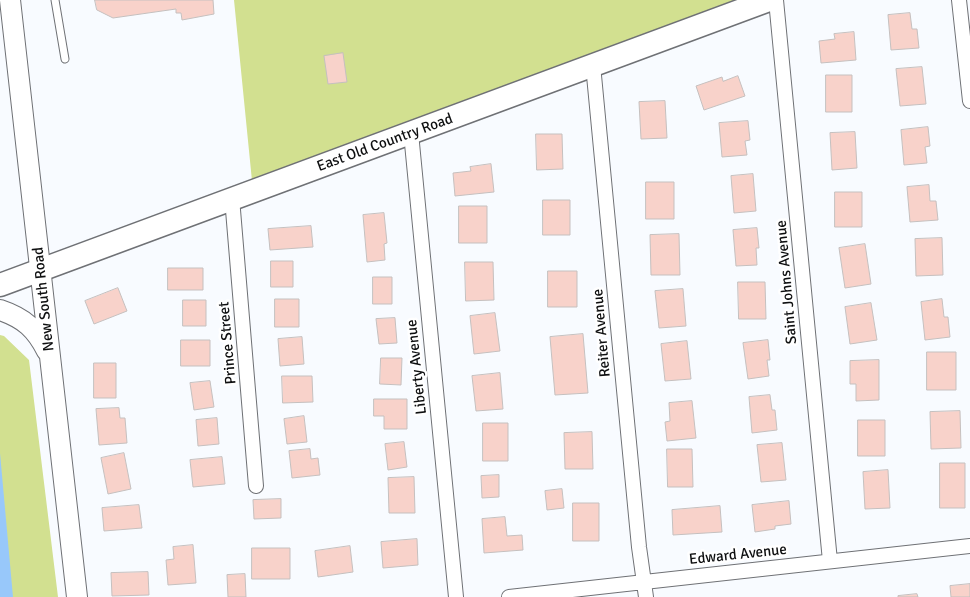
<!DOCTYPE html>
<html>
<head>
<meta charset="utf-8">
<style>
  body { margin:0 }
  canvas { display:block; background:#f8fbff }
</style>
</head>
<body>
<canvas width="970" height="597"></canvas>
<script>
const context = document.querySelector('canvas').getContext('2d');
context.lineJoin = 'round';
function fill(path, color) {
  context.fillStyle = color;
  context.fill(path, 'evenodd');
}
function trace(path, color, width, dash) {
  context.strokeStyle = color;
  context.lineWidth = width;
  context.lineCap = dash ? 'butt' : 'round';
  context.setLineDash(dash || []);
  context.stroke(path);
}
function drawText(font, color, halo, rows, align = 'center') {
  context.font = font + ' Signika,sans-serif';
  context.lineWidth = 5;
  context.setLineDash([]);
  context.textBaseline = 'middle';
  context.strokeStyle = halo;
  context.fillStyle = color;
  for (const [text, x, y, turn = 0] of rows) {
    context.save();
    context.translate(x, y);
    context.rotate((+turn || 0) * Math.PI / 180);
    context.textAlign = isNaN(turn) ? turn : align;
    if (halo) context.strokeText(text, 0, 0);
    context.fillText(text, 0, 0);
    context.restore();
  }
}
fill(new Path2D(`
  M 234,0 L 769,0 L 253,191 Z
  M 0,335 L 4,336 L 29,360 L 58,597 L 0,597 Z`), '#d2e090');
fill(new Path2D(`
  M 0,453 L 13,597 L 0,597 Z`), '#98c8fa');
const building = new Path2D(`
  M 95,0 L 213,0 L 214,14 L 182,20 L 181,13 L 176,13 L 176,9 L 113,18 L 97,10 Z
  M 910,13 L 912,29 L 917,29 L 919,48 L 891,50 L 888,15 Z
  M 854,32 L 856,60 L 821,63 L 819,41 L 835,39 L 834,34 Z
  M 343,53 L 347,82 L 328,84 L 324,56 Z
  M 922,67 L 926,104 L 900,106 L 896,69 Z
  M 826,75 L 852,75 L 852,112 L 826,112 Z
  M 738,76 L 745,96 L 704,110 L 696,86 L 722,77 L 723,81 Z
  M 665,101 L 667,138 L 641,139 L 639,102 Z
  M 748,121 L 750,140 L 745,141 L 747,155 L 722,157 L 719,123 Z
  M 928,127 L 930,146 L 925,147 L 927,163 L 904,165 L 901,130 Z
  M 855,132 L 857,168 L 832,170 L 830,133 Z
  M 536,134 L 562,134 L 563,169 L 537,170 Z
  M 491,164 L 494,192 L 455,196 L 453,173 L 471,171 L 470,167 Z
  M 753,174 L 756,211 L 734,213 L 731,176 Z
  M 646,182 L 674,182 L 674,219 L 646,219 Z
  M 929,185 L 930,201 L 936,201 L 938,220 L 910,222 L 907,187 Z
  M 835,192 L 862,192 L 862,227 L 835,227 Z
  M 543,200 L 570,200 L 570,235 L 543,235 Z
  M 459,206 L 487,206 L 487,243 L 459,243 Z
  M 384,213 L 387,243 L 384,244 L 385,260 L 367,262 L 363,215 Z
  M 311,226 L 313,247 L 270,250 L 268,229 Z
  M 757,228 L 759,248 L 756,248 L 757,265 L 736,266 L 733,230 Z
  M 679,234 L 680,275 L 651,275 L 650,235 Z
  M 942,238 L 943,275 L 916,276 L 915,239 Z
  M 865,244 L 871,284 L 845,288 L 839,248 Z
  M 271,261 L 293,261 L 293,287 L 271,287 Z
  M 465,262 L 493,262 L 494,300 L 466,301 Z
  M 168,268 L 203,268 L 203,290 L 168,290 Z
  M 548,271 L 577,271 L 577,307 L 548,307 Z
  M 373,277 L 392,277 L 392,304 L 373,304 Z
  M 738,282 L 765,282 L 766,319 L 739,319 Z
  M 118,288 L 127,311 L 94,324 L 85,301 Z
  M 683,289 L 686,326 L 659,328 L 655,291 Z
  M 275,299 L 299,299 L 299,327 L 275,327 Z
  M 942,299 L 944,317 L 948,317 L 950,337 L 925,340 L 921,302 Z
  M 183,300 L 206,300 L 206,326 L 183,326 Z
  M 871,303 L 877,340 L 850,344 L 845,307 Z
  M 495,313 L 500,351 L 474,354 L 470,316 Z
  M 395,318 L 397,343 L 379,344 L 376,319 Z
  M 583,334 L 588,393 L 555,395 L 550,337 Z
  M 302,337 L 304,364 L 280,366 L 278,339 Z
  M 181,340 L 210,340 L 210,366 L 181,366 Z
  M 768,340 L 770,360 L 767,360 L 769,376 L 748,379 L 743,343 Z
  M 687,341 L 691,379 L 665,381 L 661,344 Z
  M 927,352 L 956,352 L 956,390 L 927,390 Z
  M 381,358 L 402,358 L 401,385 L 380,384 Z
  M 879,360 L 879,400 L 856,401 L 856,384 L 850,384 L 850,361 Z
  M 94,363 L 116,363 L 116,398 L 94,398 Z
  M 500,373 L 503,409 L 476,411 L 472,376 Z
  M 282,376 L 312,376 L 313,402 L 283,403 Z
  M 210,381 L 214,407 L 194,410 L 190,383 Z
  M 770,395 L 772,410 L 775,410 L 777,430 L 752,433 L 749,397 Z
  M 374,399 L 407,399 L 407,429 L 384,429 L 384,416 L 374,416 Z
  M 692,401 L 696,438 L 667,441 L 665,422 L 670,421 L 669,403 Z
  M 119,408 L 120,418 L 125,418 L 127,443 L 99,445 L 96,409 Z
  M 960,411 L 961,448 L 931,449 L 930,412 Z
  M 304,416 L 307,442 L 287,444 L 284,419 Z
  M 217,418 L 219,444 L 198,446 L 196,420 Z
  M 858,420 L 885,420 L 885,456 L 858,456 Z
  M 483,423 L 508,423 L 508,461 L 483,461 Z
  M 592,432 L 593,469 L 565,469 L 564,433 Z
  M 404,442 L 407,467 L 388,470 L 385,444 Z
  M 782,443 L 786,480 L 761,482 L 757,445 Z
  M 310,449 L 311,459 L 318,458 L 320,475 L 292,478 L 289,451 Z
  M 667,449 L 692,449 L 693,487 L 668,487 Z
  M 124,453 L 131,489 L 108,494 L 101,458 Z
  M 222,457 L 225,484 L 193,487 L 190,460 Z
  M 940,463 L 965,463 L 965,508 L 940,508 Z
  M 888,470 L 890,508 L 865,509 L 863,472 Z
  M 499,475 L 499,497 L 482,498 L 481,476 Z
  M 414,477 L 415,513 L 389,513 L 388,478 Z
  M 562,489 L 564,508 L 547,510 L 545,491 Z
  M 281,499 L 281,518 L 254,519 L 253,500 Z
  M 789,501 L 791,524 L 775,526 L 775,529 L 755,532 L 752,505 Z
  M 573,503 L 599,503 L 599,541 L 573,541 Z
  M 139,505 L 142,528 L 104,531 L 102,508 Z
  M 720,506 L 722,532 L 673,535 L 672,510 Z
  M 505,517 L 507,536 L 522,535 L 523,550 L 484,553 L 482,519 Z
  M 417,539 L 418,565 L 383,568 L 381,542 Z
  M 193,545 L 196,583 L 168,585 L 166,560 L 174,559 L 173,547 Z
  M 350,546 L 353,572 L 318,577 L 315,551 Z
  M 252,548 L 290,548 L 290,579 L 252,579 Z
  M 148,572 L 149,595 L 112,596 L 111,573 Z
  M 245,574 L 246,597 L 228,597 L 227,575 Z
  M 970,584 L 970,597 L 951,597 L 950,586 Z
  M 917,594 L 918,597 L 898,597 L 898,596 Z`);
fill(building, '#f8d2ca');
trace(building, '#c5c0bf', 1);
const lane = new Path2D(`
  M 55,0 L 65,59`);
const street = new Path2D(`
  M 776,0 L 830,561
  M 959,0 L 970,101
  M 593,65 L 639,547 L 646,597
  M 411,133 L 456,597
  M 232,198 L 256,486
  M 509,597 L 970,546`);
const secondary = new Path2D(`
  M 10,0 L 77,597
  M 0,310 C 24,318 36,329 47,351`);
const primary = new Path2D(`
  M 0,285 L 769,0`);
trace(lane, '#6f7175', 9);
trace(street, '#6f7175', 16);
trace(secondary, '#6f7175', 22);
trace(primary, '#6f7175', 25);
trace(lane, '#fff', 7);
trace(street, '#fff', 14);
trace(secondary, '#fff', 20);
trace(primary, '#fff', 22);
drawText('15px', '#0e0f10', '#fff', [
  ["East Old Country Road",385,143,-20],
  ["Saint Johns Avenue",787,282,-95],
  ["New South Road",44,299,-96],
  ["Reiter Avenue",602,333,-95],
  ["Prince Street",228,343,-95],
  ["Liberty Avenue",417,367,-96],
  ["Edward Avenue",738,555,-6]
]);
</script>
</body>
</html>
